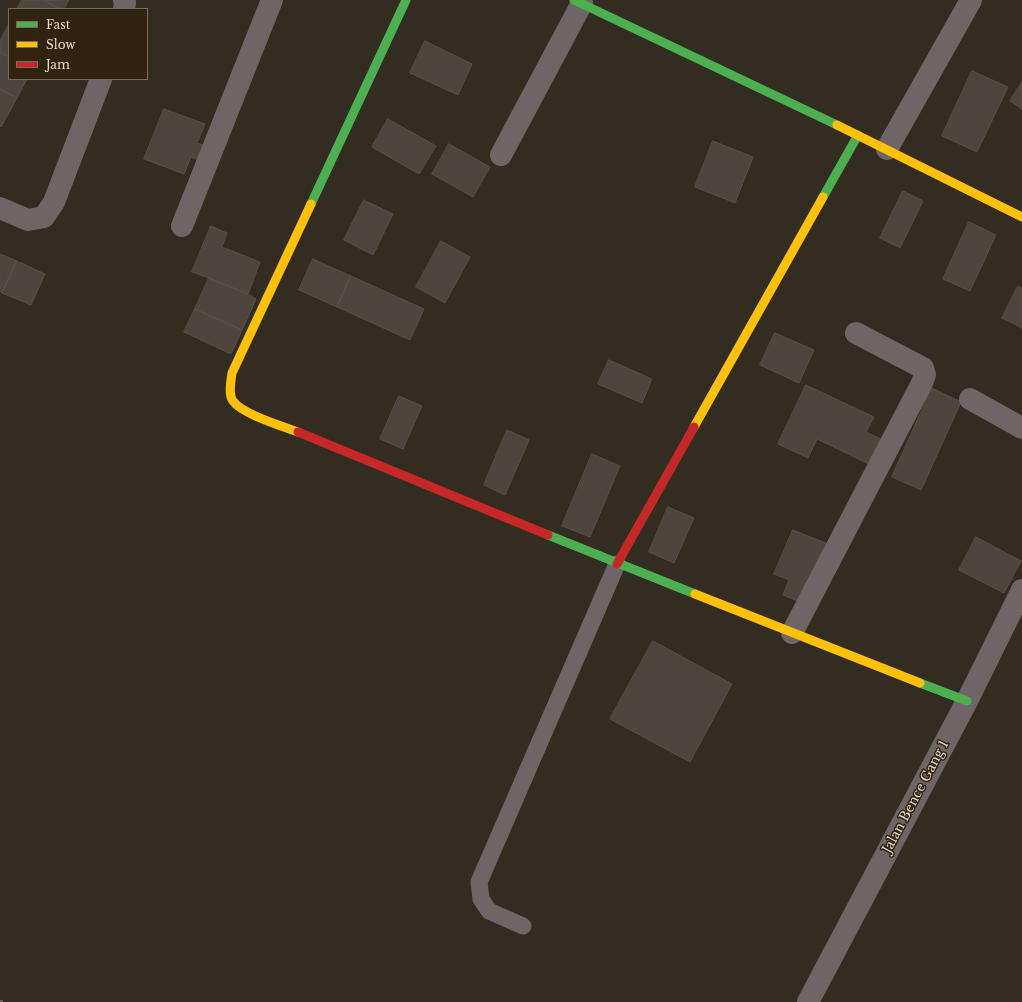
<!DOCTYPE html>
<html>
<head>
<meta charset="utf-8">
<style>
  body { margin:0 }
  #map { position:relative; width:1022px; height:1002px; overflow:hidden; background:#332c21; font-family:"Libre Baskerville",serif }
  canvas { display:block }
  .legend { position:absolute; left:8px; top:8px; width:140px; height:72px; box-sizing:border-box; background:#302310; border:1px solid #786d5d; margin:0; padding:5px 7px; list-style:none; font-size:12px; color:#e4dcd0 }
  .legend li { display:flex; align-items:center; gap:8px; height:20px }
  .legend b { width:20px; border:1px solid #786d5d }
</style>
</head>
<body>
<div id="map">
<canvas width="1022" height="1002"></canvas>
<ul class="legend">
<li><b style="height:5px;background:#4caf50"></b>Fast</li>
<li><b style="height:5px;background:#ffc107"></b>Slow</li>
<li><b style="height:5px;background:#c62828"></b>Jam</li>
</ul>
</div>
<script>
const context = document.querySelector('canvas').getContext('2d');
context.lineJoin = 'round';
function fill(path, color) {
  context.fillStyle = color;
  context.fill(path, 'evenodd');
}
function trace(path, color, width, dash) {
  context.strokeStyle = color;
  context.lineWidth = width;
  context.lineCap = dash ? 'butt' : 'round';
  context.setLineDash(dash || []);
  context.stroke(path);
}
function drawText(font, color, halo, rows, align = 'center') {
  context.font = font + ' "Libre Baskerville",serif';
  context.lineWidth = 3;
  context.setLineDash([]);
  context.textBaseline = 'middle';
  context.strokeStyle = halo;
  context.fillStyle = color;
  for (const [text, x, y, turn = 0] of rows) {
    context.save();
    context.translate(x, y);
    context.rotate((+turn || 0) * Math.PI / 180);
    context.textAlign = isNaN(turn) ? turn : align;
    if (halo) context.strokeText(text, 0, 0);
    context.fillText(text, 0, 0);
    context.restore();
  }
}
const building = new Path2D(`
  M 22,0 L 43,0 L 61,9 L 17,9 Z
  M 43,0 L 69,0 L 64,9 L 61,9 Z
  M 9,24 L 9,57 L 0,52 L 0,41 Z
  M 425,41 L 472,64 L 458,95 L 410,73 Z
  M 0,52 L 9,57 L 9,79 L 27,79 L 17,98 L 0,89 Z
  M 972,71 L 1008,87 L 977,152 L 942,136 Z
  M 1022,82 L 1022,109 L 1010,101 Z
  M 0,89 L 17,98 L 1,127 L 0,126 Z
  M 164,109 L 205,124 L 197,143 L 208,147 L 203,161 L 191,157 L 184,174 L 144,159 Z
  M 388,119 L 436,146 L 419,174 L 372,147 Z
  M 713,141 L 753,157 L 735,203 L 695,187 Z
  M 449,144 L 490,167 L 473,197 L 432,174 Z
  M 903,191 L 923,201 L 900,248 L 880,238 Z
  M 364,200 L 393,214 L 373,255 L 344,240 Z
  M 969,222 L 996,235 L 970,291 L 943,279 Z
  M 211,226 L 227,233 L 222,247 L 260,262 L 248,294 L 209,278 L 192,272 Z
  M 441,241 L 470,257 L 445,303 L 416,287 Z
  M 0,254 L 17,261 L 2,293 L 0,291 Z
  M 313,259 L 351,276 L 337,307 L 299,290 Z
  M 17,261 L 45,274 L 31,305 L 2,293 Z
  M 351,276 L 424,309 L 410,340 L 337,307 Z
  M 209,278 L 248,294 L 256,299 L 242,330 L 195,309 Z
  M 1018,286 L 1022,288 L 1022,328 L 1002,318 Z
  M 195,309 L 242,330 L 231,354 L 184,332 Z
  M 775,333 L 814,350 L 799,383 L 760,365 Z
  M 609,360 L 652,379 L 642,403 L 598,384 Z
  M 806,385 L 874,417 L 866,432 L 885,441 L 873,466 L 817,439 L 808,458 L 778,444 Z
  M 932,388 L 961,402 L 921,490 L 892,477 Z
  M 399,396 L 422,406 L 403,449 L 380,439 Z
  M 507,430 L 529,440 L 505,495 L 484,485 Z
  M 592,454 L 620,466 L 590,537 L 562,526 Z
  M 668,507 L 694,518 L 674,563 L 649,552 Z
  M 793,530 L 828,544 L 803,603 L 783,595 L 789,580 L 774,574 Z
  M 976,537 L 1021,561 L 1004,593 L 959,570 Z
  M 653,641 L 732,684 L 690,762 L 610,719 Z`);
fill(building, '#4d463f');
trace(building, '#585049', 1);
trace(new Path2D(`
  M 0,1001 L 3,1002`), '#6e6763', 2.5, [3, 3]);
trace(new Path2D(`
  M 523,926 L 489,911 L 481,899 L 479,882 L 617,564`), '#6e6666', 17);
trace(new Path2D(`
  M 124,0 L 125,3 L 124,9
  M 887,149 L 971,0
  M 501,155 L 582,3
  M 0,208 L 28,220 L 44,217 L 54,202 L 101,79
  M 182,226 L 272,0
  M 970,399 L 1022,428
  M 792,633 L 922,383 L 925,375 L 923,368 L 856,333
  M 808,1002 L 967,701 L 1022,590`), '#6e6666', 22);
trace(new Path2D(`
  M 574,0 L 837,125
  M 823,197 L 858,135
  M 311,204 L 406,0
  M 548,535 L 695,594
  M 920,683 L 967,701`), '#4caf50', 9);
trace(new Path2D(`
  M 837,125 L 1022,217
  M 694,427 L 823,197
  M 298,432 C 282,426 242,414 233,401 C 228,394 231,381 232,373 L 311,204
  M 695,594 L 920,683`), '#ffc107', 9);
trace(new Path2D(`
  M 298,432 L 548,535
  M 617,564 L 694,427`), '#c62828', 9);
drawText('13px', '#e4dcd0', '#302310', [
  ["Jalan Bence Gang 1",916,797,-62]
]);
</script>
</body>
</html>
